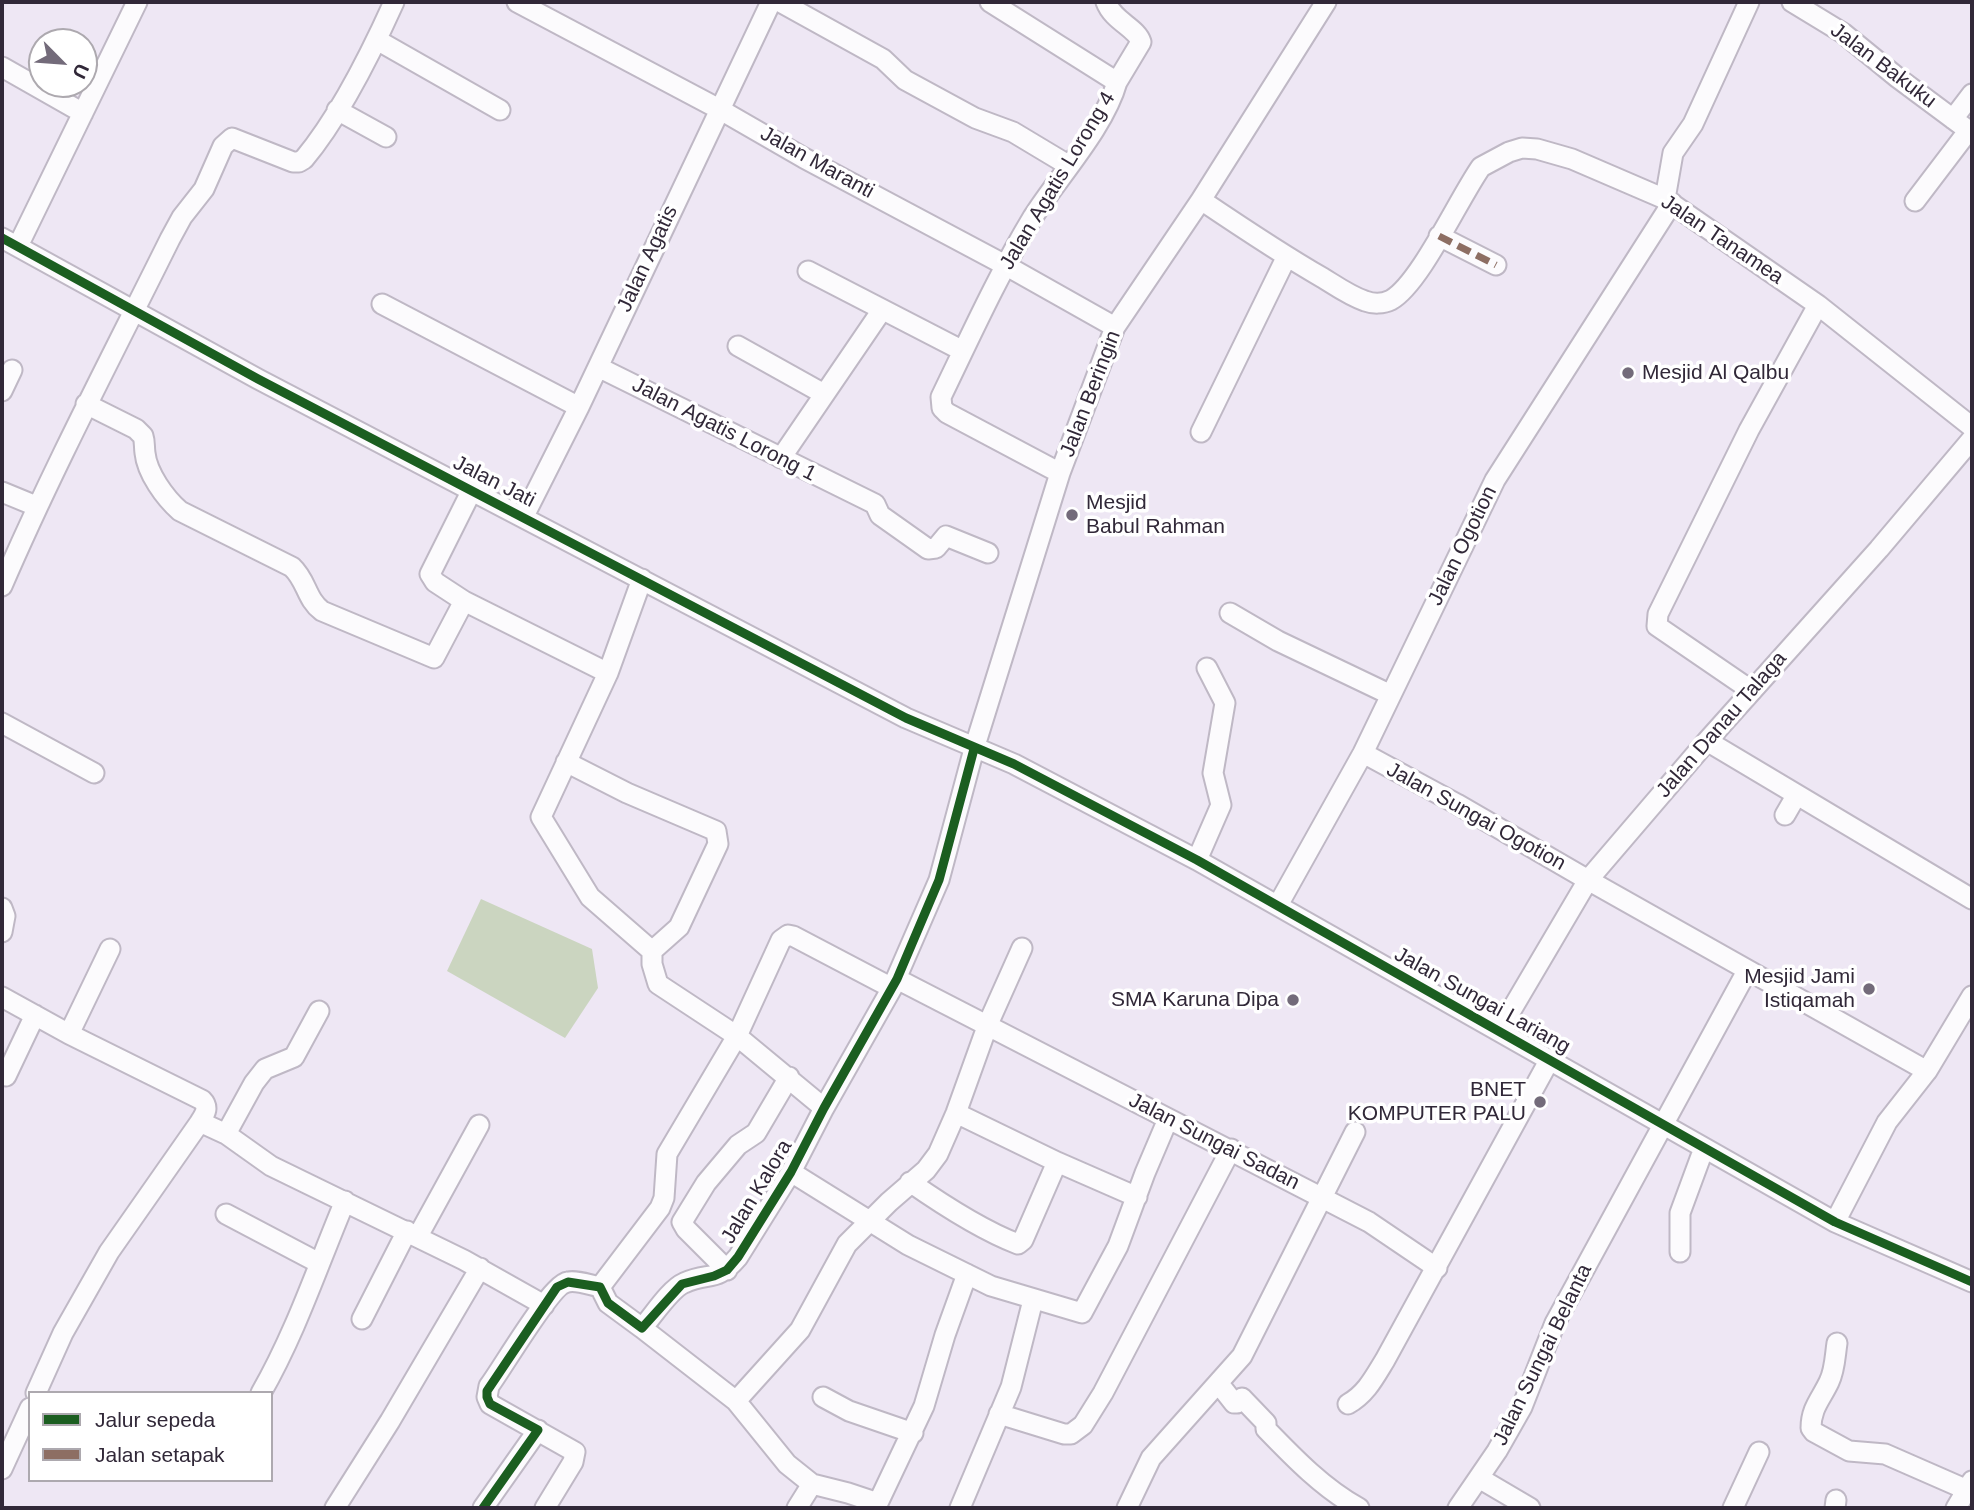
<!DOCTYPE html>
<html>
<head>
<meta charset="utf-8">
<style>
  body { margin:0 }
  #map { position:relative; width:1974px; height:1510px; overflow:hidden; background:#eee7f4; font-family:Helvetica,sans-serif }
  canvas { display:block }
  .frame { position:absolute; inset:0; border:4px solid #312838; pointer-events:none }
  .legend { position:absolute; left:28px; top:1391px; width:245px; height:91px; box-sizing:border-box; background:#fff; border:2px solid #ada9af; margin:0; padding:9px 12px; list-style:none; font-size:21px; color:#312838 }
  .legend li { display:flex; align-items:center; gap:14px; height:35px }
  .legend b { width:35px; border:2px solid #ada9af }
  .north { position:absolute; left:28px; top:28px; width:70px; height:70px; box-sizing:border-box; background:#fff; border:2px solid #ada9af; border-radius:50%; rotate:115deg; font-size:19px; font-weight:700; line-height:28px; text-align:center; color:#312838 }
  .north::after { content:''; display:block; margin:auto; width:24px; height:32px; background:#736b7a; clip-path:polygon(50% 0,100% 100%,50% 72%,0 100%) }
</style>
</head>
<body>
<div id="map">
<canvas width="1974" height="1510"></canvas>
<div class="frame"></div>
<ul class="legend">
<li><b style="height:9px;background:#1b5e20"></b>Jalur sepeda</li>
<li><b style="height:9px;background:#8d6e63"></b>Jalan setapak</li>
</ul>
<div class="north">U</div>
</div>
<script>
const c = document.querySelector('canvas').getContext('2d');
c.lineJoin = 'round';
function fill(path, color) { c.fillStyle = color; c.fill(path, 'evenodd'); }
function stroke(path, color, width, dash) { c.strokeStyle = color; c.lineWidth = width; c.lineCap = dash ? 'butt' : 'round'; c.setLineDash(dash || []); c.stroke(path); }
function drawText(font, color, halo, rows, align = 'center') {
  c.font = font + ' Helvetica,sans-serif'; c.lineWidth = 7; c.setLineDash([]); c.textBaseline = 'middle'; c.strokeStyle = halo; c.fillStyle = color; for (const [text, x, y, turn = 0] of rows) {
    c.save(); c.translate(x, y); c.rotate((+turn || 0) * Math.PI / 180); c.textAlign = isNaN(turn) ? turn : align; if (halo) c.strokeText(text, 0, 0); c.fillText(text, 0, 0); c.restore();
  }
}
const green = new Path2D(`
  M 481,899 L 592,949 L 598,988 L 565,1038 L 447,971 Z`);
const minor = new Path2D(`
  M 517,2 L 719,109 L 804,158 L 1005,265 L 1115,327
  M 780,2 L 883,59 L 905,80 L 975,118 L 1013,132 L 1068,165
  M 990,2 L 1117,82 C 1104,128 1059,176 1033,217 C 998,275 970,337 941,397 L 942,408 L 947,413 L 1060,473
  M 1106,2 C 1113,21 1137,28 1141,42 L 1117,82
  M 1792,2 L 1843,33 L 1898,78 L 1972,133
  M 377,40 L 500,110
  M 2,67 L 83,113
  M 337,110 L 386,137
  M 1953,119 L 1972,94
  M 1665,199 L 1673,153 L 1693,124 L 1749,2
  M 1201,200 C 1241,227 1281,254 1323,278 C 1336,286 1350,296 1365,301 C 1373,304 1383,304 1391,300 C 1420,284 1459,198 1481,167 L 1509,152 L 1522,148 L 1537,149 L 1572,159 L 1665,199 L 1818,305 L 1972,427
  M 1915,201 L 1969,130
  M 1439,236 L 1496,265
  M 2,238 L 258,379 L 906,718 L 1014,764 L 1197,860 L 1835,1222 L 1972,1282
  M 18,246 L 137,2
  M 808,271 L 963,351
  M 382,304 L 579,407
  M 738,346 L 824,394
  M 598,367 L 875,504 L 880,515 L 928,549 L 936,548 L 946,536 L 988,553
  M 2,391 L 12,370
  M 86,404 L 136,429 L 143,436 C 145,442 144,446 145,453 C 147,473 165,498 180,511 L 292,567 C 307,581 306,599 322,611 L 434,658 L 464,601 L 608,673
  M 1201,432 L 1286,258
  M 781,458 L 882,310
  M 2,492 L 36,506
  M 524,516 L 579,407 L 771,2
  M 642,579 L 608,673 L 541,817 L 590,897 L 652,951 L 652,964 L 658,984 L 737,1036 L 824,1108
  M 2,586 C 53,468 113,354 170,239 L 182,217 L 204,189 L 223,146 L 232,138 L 293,162 L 299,162 L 304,159 C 340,116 371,53 394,2
  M 464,601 L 435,582 L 430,574 L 472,490
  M 1230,613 L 1278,641 L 1391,695
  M 1752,691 L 1657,626 L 1658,614 L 1749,430 L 1818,305
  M 2,723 L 94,773
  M 1707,741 L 1972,899
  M 1363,753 L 1457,804 L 1588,880 L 1927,1071
  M 566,762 L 627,793 L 716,831 L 718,844 L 679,927 L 652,951
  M 1785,815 L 1796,796
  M 1197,860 L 1221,805 L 1213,773 L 1225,703 L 1207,668
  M 1278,905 L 1363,753 L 1495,480 L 1672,203
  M 2,908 L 5,916 L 2,932
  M 897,979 L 1369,1222 L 1437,1268
  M 2,997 L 69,1034 L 202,1100 C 210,1108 204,1115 200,1122 L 226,1134 L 271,1166 L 464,1260 L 544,1305
  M 1499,1031 L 1588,880 L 1707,741 L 1879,549 L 1972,439
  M 69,1034 L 110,949
  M 6,1076 L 35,1015
  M 226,1134 L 254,1083 L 265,1069 L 294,1057 L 319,1011
  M 1057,1162 L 1137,1197
  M 791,1172 L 908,1245 L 991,1286 L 1082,1313 L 1118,1246 L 1145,1173 L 1168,1119
  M 910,1182 C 943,1205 981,1230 1018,1244 L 1023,1240 L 1057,1162 L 956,1113
  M 226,1214 L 319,1263
  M 1835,1222 L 1887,1122 L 1927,1071 L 1972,996
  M 418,1236 L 479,1125
  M 1680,1252 L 1680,1213 L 1704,1148
  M 727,1270 L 686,1229 L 682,1222 L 706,1183 L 738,1145 L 756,1133 L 789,1077
  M 600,1287 L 660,1208 L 664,1198 L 667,1154 L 737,1036 L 781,940 L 788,935 L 793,936 L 892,988
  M 362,1319 L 407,1231
  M 642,1328 L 736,1401 L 787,1464 L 812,1484 L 797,1508
  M 1837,1343 C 1835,1356 1835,1370 1829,1382 C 1821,1399 1811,1408 1811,1428 L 1814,1432 L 1849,1451 L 1885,1454 L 1965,1489
  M 1219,1384 L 1234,1403 L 1237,1403 L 1242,1398 L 1266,1423 L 1266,1429 C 1294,1458 1324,1489 1359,1508
  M 36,1393 L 63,1333 L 109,1252 L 200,1122
  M 261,1393 C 296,1332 318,1265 345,1201
  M 823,1397 L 849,1411 L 913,1433
  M 736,1401 L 800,1330 L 847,1244 L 889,1202 L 926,1170 L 938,1154 L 956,1113 L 988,1024 L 1022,948
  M 1348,1404 C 1366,1394 1374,1378 1385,1360 L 1550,1059
  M 999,1414 L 1064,1434 L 1071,1434 L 1083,1425 L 1103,1393 L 1231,1149
  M 2,1469 L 30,1408
  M 1479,1478 L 1530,1508
  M 812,1484 L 848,1493 L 878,1503 L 924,1406 L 945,1335 L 967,1274
  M 335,1508 L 390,1421 L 480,1268
  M 483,1508 L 538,1430
  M 545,1508 L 573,1462 L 575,1452 L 490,1404 L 487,1397 L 489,1386 C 502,1369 551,1284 568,1282 C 577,1280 590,1285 600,1287 L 608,1303 L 642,1328 C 653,1316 670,1289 684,1283 C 710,1271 715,1284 738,1257 L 791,1172 L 824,1108 L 892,988 L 939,880 L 974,749 L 1060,473 L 1115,327 L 1201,200 L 1326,2
  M 960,1508 L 1011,1387 L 1033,1300
  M 1127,1508 L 1151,1458 L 1242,1356 L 1355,1132
  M 1458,1508 L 1497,1451 L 1522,1407 L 1555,1323 L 1747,971
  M 1733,1508 L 1759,1452
  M 1835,1508 L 1836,1500
  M 1956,1508 L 1972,1481`);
const quiet = new Path2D(`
  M 1439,236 L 1496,265`);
const cycleway = new Path2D(`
  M 2,238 L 258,379 L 906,718 L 1014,764 L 1197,860 L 1835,1222 L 1972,1282
  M 483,1508 L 538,1430 L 490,1404 L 487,1397 L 487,1391 L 557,1287 L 568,1282 L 600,1287 L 608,1303 L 642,1328 L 682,1284 L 714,1276 L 727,1270 L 738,1257 L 791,1172 L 824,1108 L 897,979 L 939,880 L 974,749`);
const markers = [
  [1628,373,7,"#736b7a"],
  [1072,515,7,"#736b7a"],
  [1869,989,7,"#736b7a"],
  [1293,1000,7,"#736b7a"],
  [1540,1102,7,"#736b7a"]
];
const streetNames = [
  ["Jalan Bakuku",1883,66,37],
  ["Jalan Maranti",817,163,29],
  ["Jalan Agatis Lorong 4",1058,181,-59],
  ["Jalan Tanamea",1722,240,34],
  ["Jalan Agatis",648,259,-65],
  ["Jalan Beringin",1091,394,-69],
  ["Jalan Agatis Lorong 1",724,430,27],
  ["Jalan Jati",494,482,27],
  ["Jalan Ogotion",1463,546,-64],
  ["Jalan Danau Talaga",1722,725,-49],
  ["Jalan Sungai Ogotion",1476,817,29],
  ["Jalan Sungai Lariang",1482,1001,29],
  ["Jalan Sungai Sadan",1214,1142,27],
  ["Jalan Kalora",757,1192,-59],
  ["Jalan Sungai Belanta",1543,1355,-64]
];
const poiNames = [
  ["Mesjid Al Qalbu",1642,373,"left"],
  ["Mesjid",1086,503,"left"],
  ["Babul Rahman",1086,527,"left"],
  ["Mesjid Jami",1855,977],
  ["Istiqamah",1855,1001],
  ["SMA Karuna Dipa",1279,1000],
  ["BNET",1526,1090],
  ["KOMPUTER PALU",1526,1114]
];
fill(green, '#cbd5c0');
stroke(minor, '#bfb8c5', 23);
stroke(minor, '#fcfbfd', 19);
stroke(quiet, '#8d6e63', 7, [14, 7]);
stroke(cycleway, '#1b5e20', 9);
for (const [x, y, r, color] of markers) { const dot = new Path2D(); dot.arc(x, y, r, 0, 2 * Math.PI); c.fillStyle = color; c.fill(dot); stroke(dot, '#fff', 2.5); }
drawText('21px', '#312838', '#fff', streetNames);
drawText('21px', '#312838', '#fff', poiNames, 'right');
</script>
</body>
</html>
